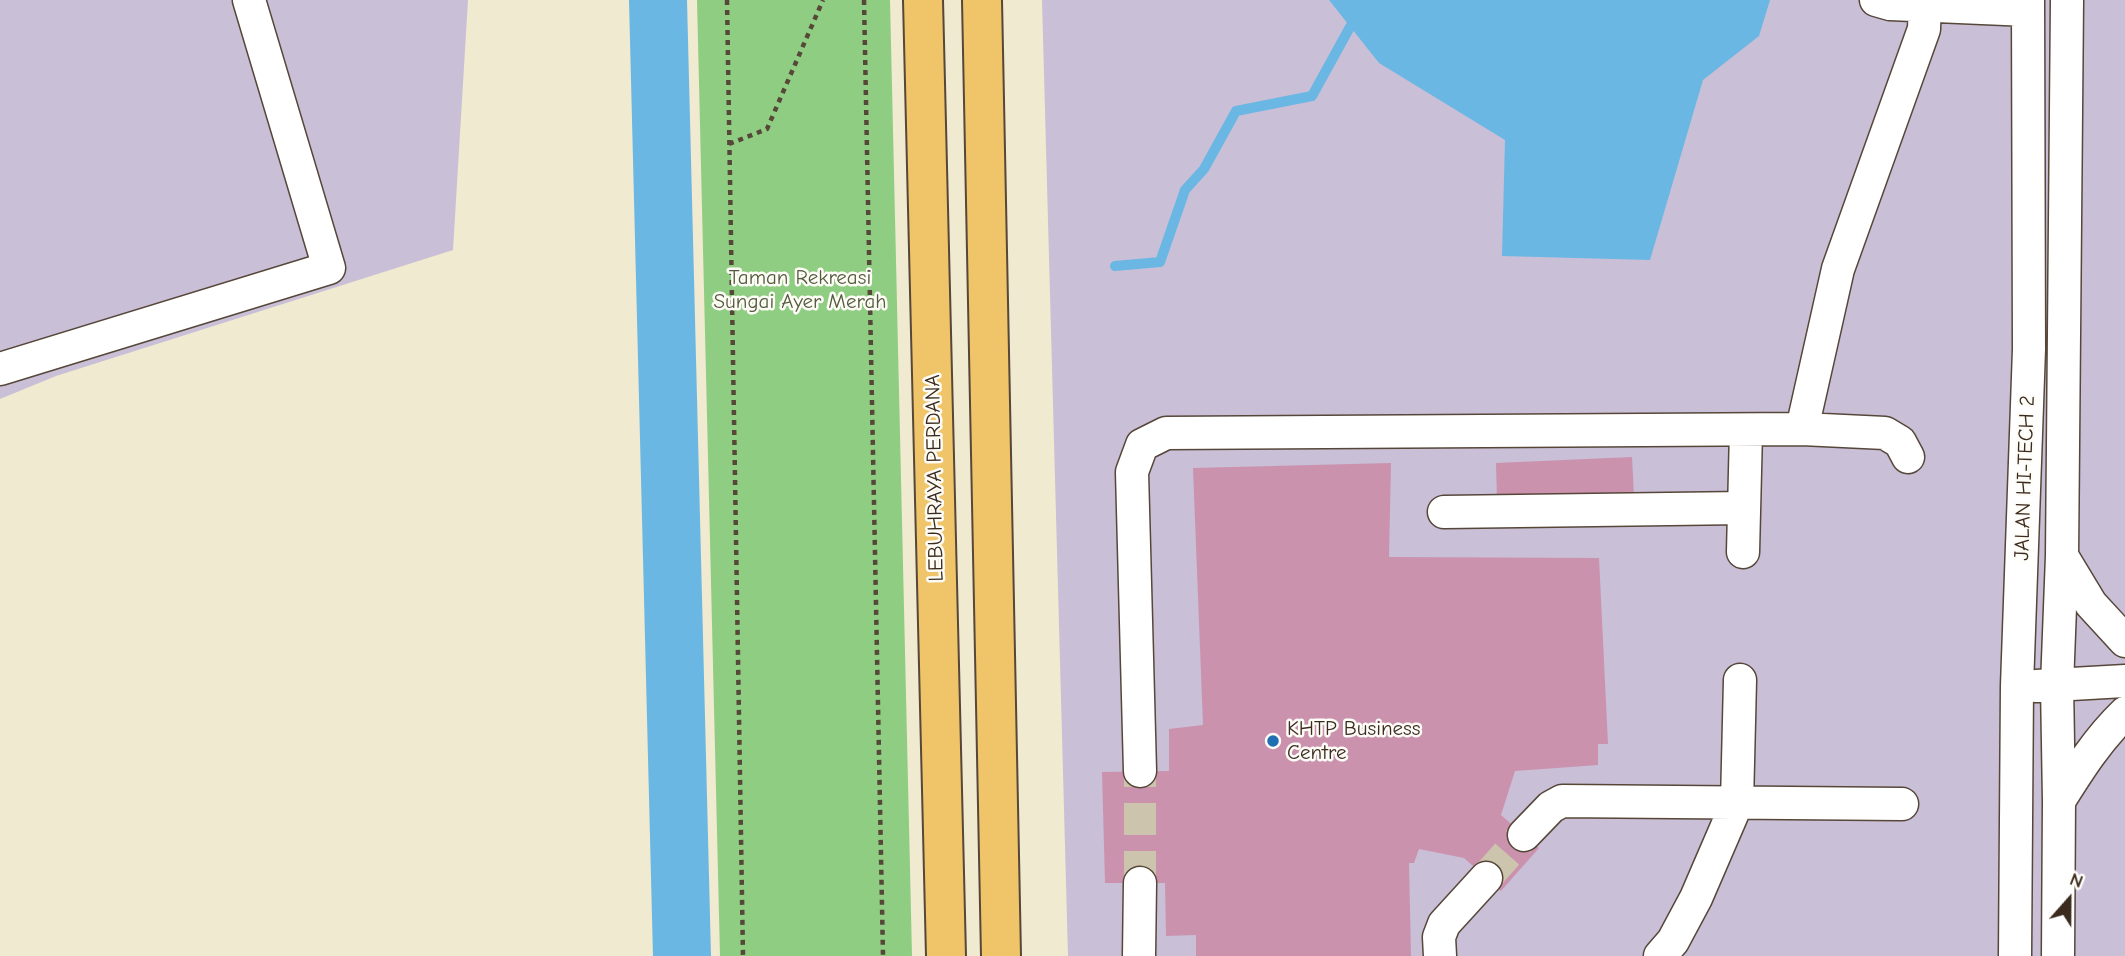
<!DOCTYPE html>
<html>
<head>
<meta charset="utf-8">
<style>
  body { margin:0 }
  #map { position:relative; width:2125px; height:956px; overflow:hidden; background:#f0ead0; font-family:"Comic Neue",sans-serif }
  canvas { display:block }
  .north { position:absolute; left:2034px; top:865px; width:70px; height:70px; -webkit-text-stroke:5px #fdfcf7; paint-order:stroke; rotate:21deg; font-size:19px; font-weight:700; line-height:28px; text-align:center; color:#3b2a1e }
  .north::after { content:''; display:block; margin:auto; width:24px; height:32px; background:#3b2a1e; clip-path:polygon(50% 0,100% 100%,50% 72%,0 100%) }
</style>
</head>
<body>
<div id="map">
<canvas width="2125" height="956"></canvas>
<div class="north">N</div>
</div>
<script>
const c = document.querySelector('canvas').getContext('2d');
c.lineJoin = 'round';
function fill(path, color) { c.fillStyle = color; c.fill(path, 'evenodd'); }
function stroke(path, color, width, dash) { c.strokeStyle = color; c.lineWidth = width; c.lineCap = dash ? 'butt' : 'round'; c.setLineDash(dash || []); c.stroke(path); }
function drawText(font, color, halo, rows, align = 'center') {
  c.font = font + ' "Comic Neue",sans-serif'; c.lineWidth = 5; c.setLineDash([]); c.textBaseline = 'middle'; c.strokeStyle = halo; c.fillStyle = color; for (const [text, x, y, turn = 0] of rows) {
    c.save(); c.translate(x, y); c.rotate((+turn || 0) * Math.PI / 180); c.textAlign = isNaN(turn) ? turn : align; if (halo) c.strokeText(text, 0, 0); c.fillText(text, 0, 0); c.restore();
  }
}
const industrial = new Path2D(`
  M 0,0 L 468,0 L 453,250 L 56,376 L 0,399 Z
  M 1042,0 L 2125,0 L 2125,956 L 1068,956 Z`);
const green = new Path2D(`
  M 697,0 L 890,0 L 912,956 L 720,956 Z`);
const water = new Path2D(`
  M 1329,0 L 1770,0 L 1759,36 L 1703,80 L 1650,260 L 1502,256 L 1505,140 L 1379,63 Z`);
const stream = new Path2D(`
  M 1115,266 L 1160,262 L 1185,190 L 1204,169 L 1236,111 L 1312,96 L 1350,27 L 1368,0`);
const river = new Path2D(`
  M 658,0 L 682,956`);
const building = new Path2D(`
  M 1632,457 L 1634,496 L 1497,500 L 1496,463 Z
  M 1391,463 L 1389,557 L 1599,558 L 1608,744 L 1598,744 L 1598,765 L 1515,771 L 1501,815 L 1539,848 L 1501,891 L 1464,858 L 1419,849 L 1414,863 L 1409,863 L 1411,956 L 1196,956 L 1196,935 L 1166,936 L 1165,883 L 1105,883 L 1102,772 L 1169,771 L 1169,729 L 1203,725 L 1193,468 Z`);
const minorTunnel = new Path2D(`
  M 1486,878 L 1524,835
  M 1140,883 L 1140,771`);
const path = new Path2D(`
  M 727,0 L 743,956
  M 864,0 L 883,956
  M 729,144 L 767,129 L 823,0`);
const minor = new Path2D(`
  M 1876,0 L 1890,4 L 2028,10
  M 0,369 L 329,268 L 249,0
  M 1802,429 L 1838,269 L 1924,29 L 1925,0
  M 1444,512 L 1744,508
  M 1743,552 L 1746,431
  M 2062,556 L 2091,604 L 2125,641
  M 2036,686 L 2125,681
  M 1140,771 L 1132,472 L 1142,445 L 1166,433 L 1802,429 L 1885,433 L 1900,442 L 1908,457
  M 2059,801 C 2079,769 2098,739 2125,713
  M 1524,835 L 1551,807 L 1562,801 L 1902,804
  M 1139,956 L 1140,883
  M 1440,956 L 1439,937 L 1444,924 L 1486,878
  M 1660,956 L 1673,941 L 1696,898 L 1737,803 L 1740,680
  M 2015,956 L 2017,686 L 2029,349 L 2028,0
  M 2058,956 L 2059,801 L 2057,685 L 2062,556 L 2067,0`);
const major = new Path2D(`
  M 923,0 L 946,956
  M 982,0 L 1001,956`);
const markers = [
  [1273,741,7,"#1f6fb2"]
];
const parkNames = [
  ["Taman Rekreasi",800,278],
  ["Sungai Ayer Merah",800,302]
];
const streetNames = [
  ["LEBUHRAYA PERDANA",935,478,-91],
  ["JALAN HI-TECH 2",2025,478,-88]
];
const poiNames = [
  ["KHTP Business",1287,729],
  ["Centre",1287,753]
];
fill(industrial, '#c9bfd7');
fill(green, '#8fcd82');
fill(water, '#6bb7e4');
stroke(stream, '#6bb7e4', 10);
stroke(river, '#6bb7e4', 58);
fill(building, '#cb92ae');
stroke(minorTunnel, '#ccc4ac', 32, [32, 16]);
stroke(minor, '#564739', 35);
stroke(major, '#564739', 42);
stroke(path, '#564739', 4.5, [5, 5]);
stroke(minor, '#fff', 32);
stroke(major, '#f0c469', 38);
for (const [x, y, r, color] of markers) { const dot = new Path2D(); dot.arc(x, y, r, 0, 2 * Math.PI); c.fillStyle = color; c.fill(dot); stroke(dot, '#fdfcf7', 2.5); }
drawText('21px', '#545b3c', '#fdfcf7', parkNames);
drawText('21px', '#3b2a1e', '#fdfcf7', streetNames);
drawText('21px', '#3b2a1e', '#fdfcf7', poiNames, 'left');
</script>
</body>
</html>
